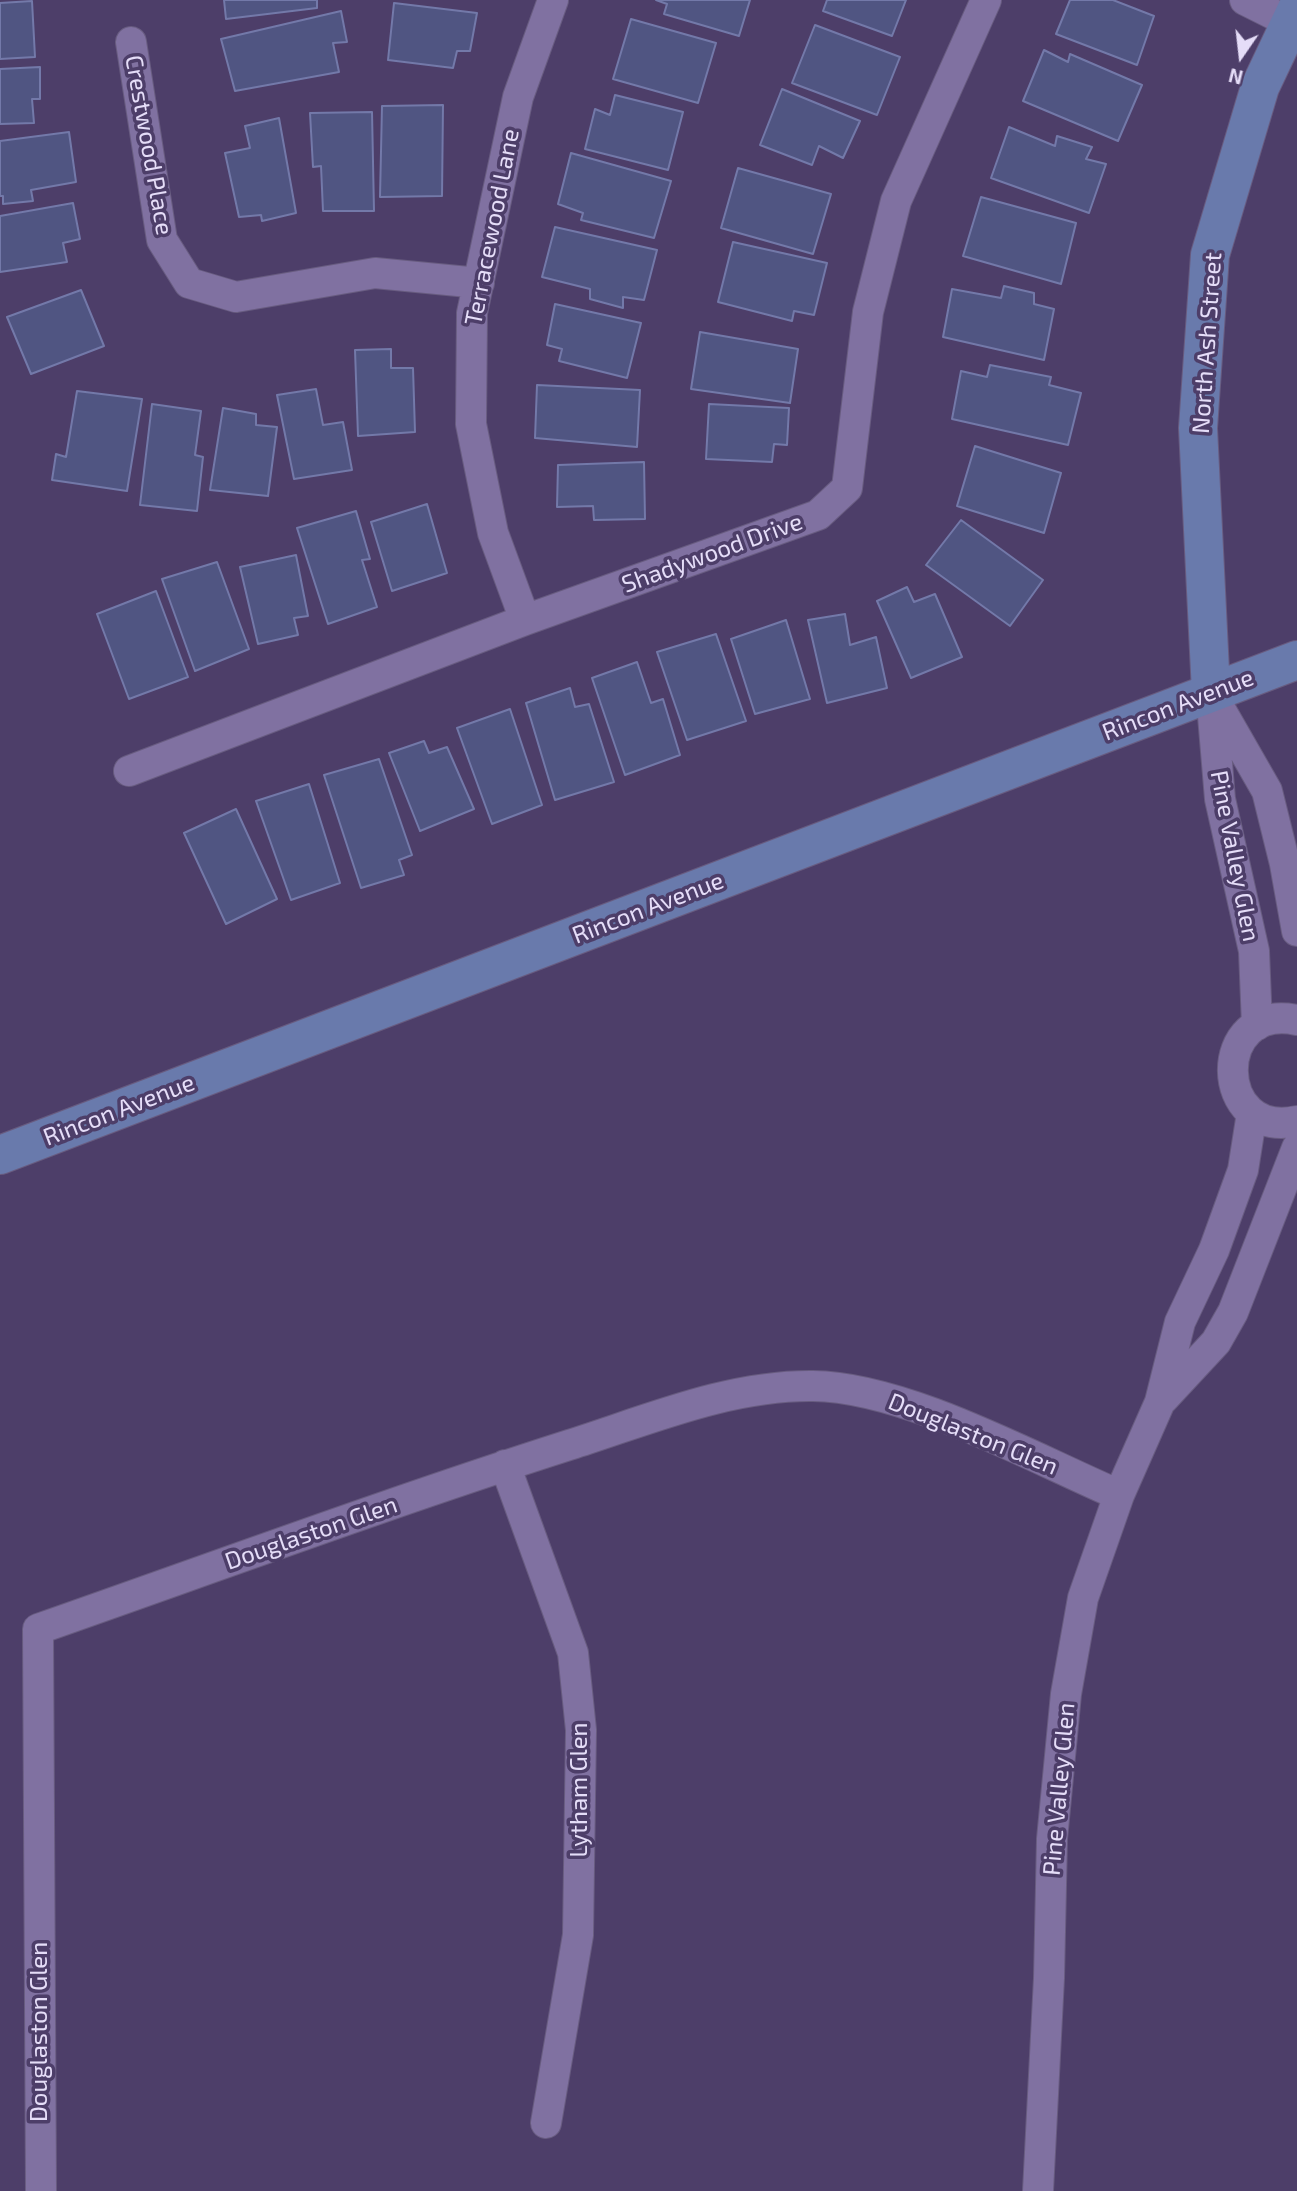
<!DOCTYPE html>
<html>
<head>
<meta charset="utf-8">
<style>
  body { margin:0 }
  #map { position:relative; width:1297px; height:2191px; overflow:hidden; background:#4d3e69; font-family:"Exo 2",sans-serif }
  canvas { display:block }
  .north { position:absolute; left:1206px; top:21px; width:70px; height:70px; -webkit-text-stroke:5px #4d3e69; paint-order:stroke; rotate:194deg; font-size:19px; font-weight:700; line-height:28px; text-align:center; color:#e5ddf8 }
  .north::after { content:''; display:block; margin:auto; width:24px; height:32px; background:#e5ddf8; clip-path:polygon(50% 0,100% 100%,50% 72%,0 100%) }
</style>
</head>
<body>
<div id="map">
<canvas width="1297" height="2191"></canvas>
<div class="north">N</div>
</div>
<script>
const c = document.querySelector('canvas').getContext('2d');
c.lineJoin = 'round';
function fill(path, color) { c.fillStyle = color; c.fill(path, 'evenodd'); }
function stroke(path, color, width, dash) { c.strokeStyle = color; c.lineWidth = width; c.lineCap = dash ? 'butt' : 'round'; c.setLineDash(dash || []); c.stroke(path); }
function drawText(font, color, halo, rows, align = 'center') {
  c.font = font + ' "Exo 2",sans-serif'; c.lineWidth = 7; c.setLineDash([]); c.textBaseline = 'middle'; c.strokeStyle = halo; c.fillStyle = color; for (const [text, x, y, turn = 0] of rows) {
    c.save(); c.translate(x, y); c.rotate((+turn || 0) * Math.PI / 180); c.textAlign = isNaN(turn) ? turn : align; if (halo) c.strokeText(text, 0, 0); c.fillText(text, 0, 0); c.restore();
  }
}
const building = new Path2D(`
  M 224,0 L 317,0 L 317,8 L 226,19 Z
  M 656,0 L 750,0 L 739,36 L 664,14 L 667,4 Z
  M 827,0 L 906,0 L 892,36 L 823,11 Z
  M 1070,0 L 1113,0 L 1154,16 L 1137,65 L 1056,34 Z
  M 32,1 L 35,57 L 0,59 L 0,3 Z
  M 394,3 L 477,13 L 470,51 L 457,51 L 453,68 L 388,60 Z
  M 341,11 L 347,42 L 333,43 L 339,72 L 235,91 L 221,39 Z
  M 631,19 L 716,43 L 698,103 L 613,79 Z
  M 815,25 L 900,57 L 877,115 L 792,83 Z
  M 1044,50 L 1068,62 L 1070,54 L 1142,85 L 1118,141 L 1023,101 Z
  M 40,67 L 40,99 L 32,99 L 34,123 L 0,124 L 0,69 Z
  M 782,89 L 860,121 L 843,158 L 819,146 L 812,165 L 760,145 Z
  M 615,95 L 683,112 L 668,170 L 585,149 L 595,109 L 610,115 Z
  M 443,105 L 442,196 L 380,197 L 382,106 Z
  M 372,112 L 374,211 L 323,211 L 321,166 L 313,167 L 310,113 Z
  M 279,118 L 296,213 L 262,221 L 261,215 L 239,217 L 225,153 L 250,148 L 245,126 Z
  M 1009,127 L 1055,146 L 1057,136 L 1092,147 L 1086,159 L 1106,164 L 1089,213 L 991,178 Z
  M 69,132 L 76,182 L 31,190 L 33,201 L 3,204 L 3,196 L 0,196 L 0,141 Z
  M 571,153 L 671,181 L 654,238 L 581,220 L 583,213 L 558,204 Z
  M 738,168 L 831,194 L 813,254 L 721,228 Z
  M 981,197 L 1076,223 L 1061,284 L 963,256 Z
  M 73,203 L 80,239 L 63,243 L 67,262 L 0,272 L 0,216 Z
  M 555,227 L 657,250 L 644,300 L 623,297 L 623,308 L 590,299 L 590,289 L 542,277 Z
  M 733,242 L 827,263 L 814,315 L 794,311 L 792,321 L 718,302 Z
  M 1004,286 L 1034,293 L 1034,304 L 1054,309 L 1044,360 L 943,337 L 952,289 L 1001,298 Z
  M 81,290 L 104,346 L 31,374 L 7,317 Z
  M 555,304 L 641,323 L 627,378 L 559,361 L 562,349 L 547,345 Z
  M 700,332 L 798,349 L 790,403 L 691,389 Z
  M 391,349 L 391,368 L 413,368 L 415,432 L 358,436 L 355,350 Z
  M 990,365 L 1051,377 L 1049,385 L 1081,393 L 1068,445 L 952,419 L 961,371 L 987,377 Z
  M 537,385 L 640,390 L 637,447 L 535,438 Z
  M 316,389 L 323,425 L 343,422 L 352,470 L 294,479 L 277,395 Z
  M 77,391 L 142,399 L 127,491 L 52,480 L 56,454 L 66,457 Z
  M 152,404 L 201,411 L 195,455 L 203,457 L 197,511 L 140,505 Z
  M 709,404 L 789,408 L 787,445 L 774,444 L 772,462 L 706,459 Z
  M 223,408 L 256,414 L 256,425 L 277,427 L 268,496 L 210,490 Z
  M 975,446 L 1061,473 L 1044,533 L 957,506 Z
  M 644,462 L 645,519 L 594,520 L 593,506 L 557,507 L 558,465 Z
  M 427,504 L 447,573 L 392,591 L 371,522 Z
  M 356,511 L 370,559 L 362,560 L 377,607 L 328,624 L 297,528 Z
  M 961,520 L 1043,580 L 1010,626 L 926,565 Z
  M 296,555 L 308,616 L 294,618 L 298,635 L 258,644 L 240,567 Z
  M 217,562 L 249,649 L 195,671 L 162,579 Z
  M 907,587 L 914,602 L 935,594 L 962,657 L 911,678 L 877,601 Z
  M 156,591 L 188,677 L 129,699 L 97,614 Z
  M 845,614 L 850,645 L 876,637 L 887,688 L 827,703 L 808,620 Z
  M 786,620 L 810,699 L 755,714 L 731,639 Z
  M 716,634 L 746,721 L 687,740 L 657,652 Z
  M 637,662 L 651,703 L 663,699 L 680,755 L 625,775 L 592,678 Z
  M 570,688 L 575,707 L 589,704 L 614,782 L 555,800 L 526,703 Z
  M 510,709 L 542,805 L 492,824 L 457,728 Z
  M 424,741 L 429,753 L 447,747 L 474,809 L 420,831 L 389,753 Z
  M 379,759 L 412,855 L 399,860 L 404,875 L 361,888 L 324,775 Z
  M 309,784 L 340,883 L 291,900 L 256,801 Z
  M 236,809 L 277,899 L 226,924 L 184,833 Z`);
const street = new Path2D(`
  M 1245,0 L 1297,26
  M 131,42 L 162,240 L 189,283 L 236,297 L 375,273 L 479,283
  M 525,620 L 493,533 L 471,424 L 472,313 L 518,97 L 553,0
  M 1211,692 L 1220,799 L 1254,951 L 1257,1025
  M 1216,702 L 1267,791 L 1285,864 L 1297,931
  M 129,771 L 525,620 L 818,515 L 847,488 L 868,312 L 896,201 L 986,0
  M 1297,1020 C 1210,1002 1213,1140 1297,1121
  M 1163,1399 L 1216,1342 L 1233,1312 L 1297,1148
  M 505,1465 L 573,1653 L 581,1730 L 578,1935 L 546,2123
  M 41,2191 L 38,1629 C 215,1567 391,1502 569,1445 C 648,1420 729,1385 813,1386 C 905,1387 1033,1458 1119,1495
  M 1038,2191 L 1049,1978 L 1052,1839 L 1066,1694 L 1083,1598 L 1119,1495 L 1160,1402 L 1180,1322 L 1214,1250 L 1243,1170 L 1252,1113`);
const secondary = new Path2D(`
  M 1211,692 L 1198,428 L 1210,255 L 1260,87 L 1297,9
  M 0,1155 L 1297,660`);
const streetNames = [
  ["Crestwood Place",149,145,80],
  ["Terracewood Lane",492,227,-79],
  ["North Ash Street",1207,343,-86],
  ["Shadywood Drive",712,553,-20],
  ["Rincon Avenue",1178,705,-21],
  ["Pine Valley Glen",1235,856,79],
  ["Rincon Avenue",648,908,-21],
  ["Rincon Avenue",119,1110,-21],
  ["Douglaston Glen",973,1434,22],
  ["Douglaston Glen",311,1533,-19],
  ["Pine Valley Glen",1059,1789,-85],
  ["Lytham Glen",579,1790,-90],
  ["Douglaston Glen",39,2032,-90]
];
fill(building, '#505582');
stroke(building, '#7379a9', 2);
stroke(street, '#685c80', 32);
stroke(secondary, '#685c80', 40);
stroke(street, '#8071a1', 30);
stroke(secondary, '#697aac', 38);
drawText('24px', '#e5ddf8', '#4d3e69', streetNames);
</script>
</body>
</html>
